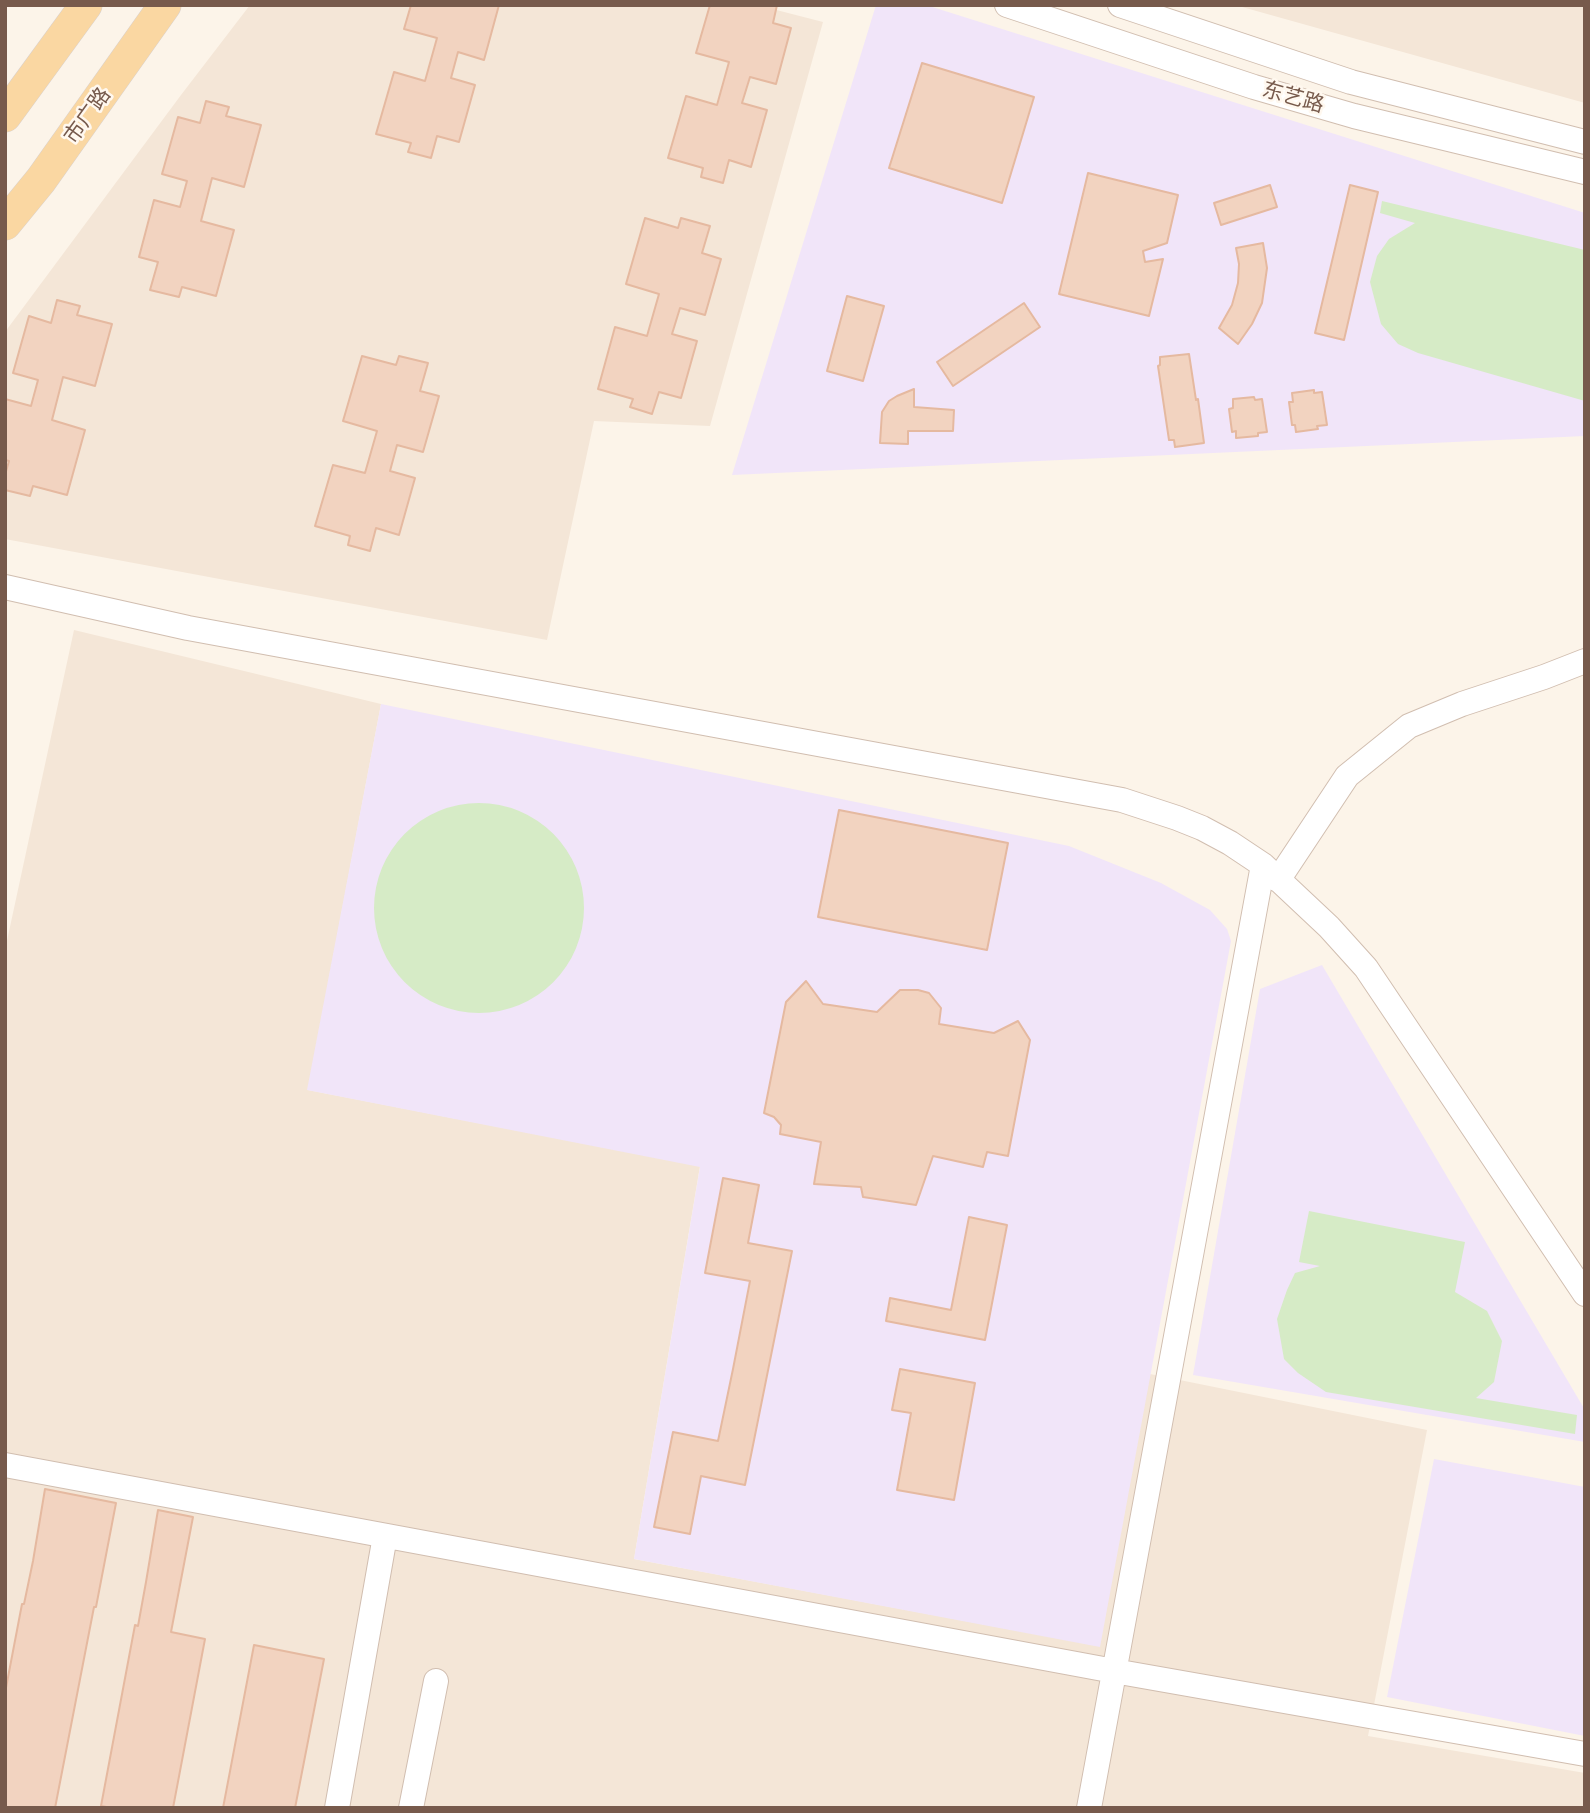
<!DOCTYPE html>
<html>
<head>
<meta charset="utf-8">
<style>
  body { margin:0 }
  #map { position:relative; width:1590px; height:1813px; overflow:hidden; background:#fcf4e9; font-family:Helvetica,sans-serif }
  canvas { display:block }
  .frame { position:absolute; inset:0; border:7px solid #775a4c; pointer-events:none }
</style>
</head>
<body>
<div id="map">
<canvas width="1590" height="1813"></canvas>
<div class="frame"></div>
</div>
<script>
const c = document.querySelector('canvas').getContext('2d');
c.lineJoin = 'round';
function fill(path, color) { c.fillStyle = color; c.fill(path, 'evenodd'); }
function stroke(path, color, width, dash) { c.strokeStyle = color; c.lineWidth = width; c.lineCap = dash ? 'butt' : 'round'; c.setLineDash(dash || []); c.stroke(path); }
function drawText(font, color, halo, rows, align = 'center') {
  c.font = font + ' Helvetica,"Noto Sans SC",sans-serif'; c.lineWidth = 5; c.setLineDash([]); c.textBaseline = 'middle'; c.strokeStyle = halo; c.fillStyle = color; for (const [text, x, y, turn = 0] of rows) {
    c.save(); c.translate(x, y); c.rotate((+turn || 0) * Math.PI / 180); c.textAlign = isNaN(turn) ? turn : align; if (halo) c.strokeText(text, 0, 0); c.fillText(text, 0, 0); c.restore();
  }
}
const residential = new Path2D(`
  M 250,5 L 757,5 L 823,22 L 710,426 L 594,421 L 547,640 L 5,539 L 5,332 L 181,95 Z
  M 1235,5 L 1585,5 L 1585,103 Z
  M 74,630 L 381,704 L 308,1090 L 700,1166 L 634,1559 L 1099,1646 L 1150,1374 L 1427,1430 L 1368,1736 L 1585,1773 L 1585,1808 L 5,1808 L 5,950 Z`);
const education = new Path2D(`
  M 876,5 L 926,5 L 1585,213 L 1585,436 L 732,475 Z
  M 381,704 L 1069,846 L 1161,883 L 1210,910 L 1227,929 L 1231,941 L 1100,1647 L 634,1559 L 700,1167 L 307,1090 Z
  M 1322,965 L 1585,1410 L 1585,1442 L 1193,1375 L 1260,989 Z
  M 1434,1459 L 1585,1487 L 1585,1736 L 1387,1697 Z`);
const green = new Path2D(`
  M 1382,201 L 1585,250 L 1585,401 L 1418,353 L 1398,344 L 1381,324 L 1370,282 L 1377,256 L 1389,239 L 1415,223 L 1380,213 Z
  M374 908a105 105 0 1 1 210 0a105 105 0 1 1-210 0Z
  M 1309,1211 L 1465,1242 L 1455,1292 L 1487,1311 L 1502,1341 L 1494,1382 L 1476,1398 L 1577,1415 L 1575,1434 L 1326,1392 L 1298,1373 L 1284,1359 L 1277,1319 L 1287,1290 L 1295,1273 L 1320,1266 L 1299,1262 Z`);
const building = new Path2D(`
  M 411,5 L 499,5 L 484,60 L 458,52 L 451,78 L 475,85 L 459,142 L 437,136 L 431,158 L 408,152 L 411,143 L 376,134 L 394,72 L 425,81 L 437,38 L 404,29 Z
  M 710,5 L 777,5 L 773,23 L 791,28 L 776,84 L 750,77 L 742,103 L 767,110 L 751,167 L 729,160 L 723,183 L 701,177 L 703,168 L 668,158 L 686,96 L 717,105 L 729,62 L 696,53 Z
  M 922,63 L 1034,97 L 1002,203 L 889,168 Z
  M 206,101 L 229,107 L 226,116 L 261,125 L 244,187 L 212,178 L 201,221 L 234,230 L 216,296 L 182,287 L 179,297 L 150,290 L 158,262 L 139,257 L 154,200 L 180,207 L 187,181 L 162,174 L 178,117 L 200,123 Z
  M 1088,173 L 1178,195 L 1167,243 L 1143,251 L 1145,262 L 1163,259 L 1149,316 L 1059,294 Z
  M 1270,185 L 1277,207 L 1221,225 L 1214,203 Z
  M 1350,185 L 1378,192 L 1344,340 L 1315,333 Z
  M 645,218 L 678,228 L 681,218 L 710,226 L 702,253 L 721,259 L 705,315 L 680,308 L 672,334 L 697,341 L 681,398 L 659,392 L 652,414 L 630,407 L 633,399 L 598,389 L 615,327 L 647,336 L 659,294 L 626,284 Z
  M 1263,243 L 1267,268 L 1262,303 L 1252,324 L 1238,344 L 1219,328 L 1232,305 L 1238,283 L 1239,264 L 1236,248 Z
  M 847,296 L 884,306 L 863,381 L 827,371 Z
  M 57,300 L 80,306 L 77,315 L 112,324 L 95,386 L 63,377 L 52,420 L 85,430 L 67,495 L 33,486 L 30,496 L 5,490 L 5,475 L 9,461 L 5,460 L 5,399 L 31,406 L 38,380 L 13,373 L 29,316 L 51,323 Z
  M 1024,303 L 1040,327 L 953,386 L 937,362 Z
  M 1189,354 L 1196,400 L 1198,399 L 1204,443 L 1175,447 L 1174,440 L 1169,440 L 1158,366 L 1160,365 L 1160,357 Z
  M 362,356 L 396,365 L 399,356 L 428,363 L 420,391 L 439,396 L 423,452 L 397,445 L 390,471 L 415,478 L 399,535 L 376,528 L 370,551 L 348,545 L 350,536 L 315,526 L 333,465 L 365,473 L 377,431 L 343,421 Z
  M 914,389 L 914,407 L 954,410 L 953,431 L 908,431 L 908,444 L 880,443 L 882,412 L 889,401 L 897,396 Z
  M 1314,390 L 1314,393 L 1322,392 L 1327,425 L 1317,426 L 1318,429 L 1296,432 L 1295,425 L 1292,425 L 1289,402 L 1293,402 L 1292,393 Z
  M 1254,397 L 1255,400 L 1262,399 L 1267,432 L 1258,433 L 1258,436 L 1236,438 L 1236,431 L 1232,432 L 1229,409 L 1233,408 L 1233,399 Z
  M 839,810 L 1008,843 L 987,950 L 818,917 Z
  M 806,981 L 823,1004 L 877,1012 L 900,990 L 918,990 L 929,993 L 941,1008 L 939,1024 L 994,1033 L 1018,1021 L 1030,1040 L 1008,1156 L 987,1152 L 983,1167 L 933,1156 L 916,1205 L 863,1197 L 861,1187 L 814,1184 L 821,1142 L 780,1134 L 781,1125 L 774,1117 L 764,1113 L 786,1002 Z
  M 723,1178 L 759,1185 L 748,1243 L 792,1251 L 745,1485 L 701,1476 L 690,1534 L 654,1527 L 673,1432 L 718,1441 L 733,1369 L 750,1281 L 705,1273 Z
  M 969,1217 L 1007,1225 L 985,1340 L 886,1321 L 890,1298 L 951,1310 Z
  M 900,1369 L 975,1383 L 954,1500 L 897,1490 L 911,1413 L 892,1410 Z
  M 45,1489 L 116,1503 L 96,1607 L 94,1607 L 55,1808 L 5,1808 L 5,1693 L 22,1604 L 24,1604 L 33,1561 Z
  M 158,1510 L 193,1517 L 171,1632 L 205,1639 L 173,1808 L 112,1808 L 101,1806 L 135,1625 L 138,1626 L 146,1582 Z
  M 254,1645 L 324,1659 L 295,1808 L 223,1808 Z`);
const minor = new Path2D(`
  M 1007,5 L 1254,87 L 1354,116 L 1585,172
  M 1120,5 L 1351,82 L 1585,142
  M 5,587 L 188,628 L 1122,800 L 1177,818 L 1202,828 L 1230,843 L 1263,865 L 1329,927 L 1366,968 L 1585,1294
  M 1278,880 L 1347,776 L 1409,726 L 1462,704 L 1544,677 L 1585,661
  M 5,1465 L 1114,1671 L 1585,1754
  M 337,1808 L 385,1536
  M 411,1808 L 436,1681
  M 1089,1808 L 1263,865`);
const major = new Path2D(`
  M 5,116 L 86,5
  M 5,224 L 41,180 L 165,5`);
const streetNames = [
  ["东艺路",1293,98,16],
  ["市广路",88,116,-54]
];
fill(residential, '#f4e6d7');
fill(education, '#f1e5f9');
fill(green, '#d6ebc6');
fill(building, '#f2d3c0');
stroke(building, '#e5b9a0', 2);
stroke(minor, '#d1beb0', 26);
stroke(major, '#d9d1cd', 33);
stroke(minor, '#fff', 24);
stroke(major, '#fad7a2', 32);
drawText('21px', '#775a4c', '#fff8ef', streetNames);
</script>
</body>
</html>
